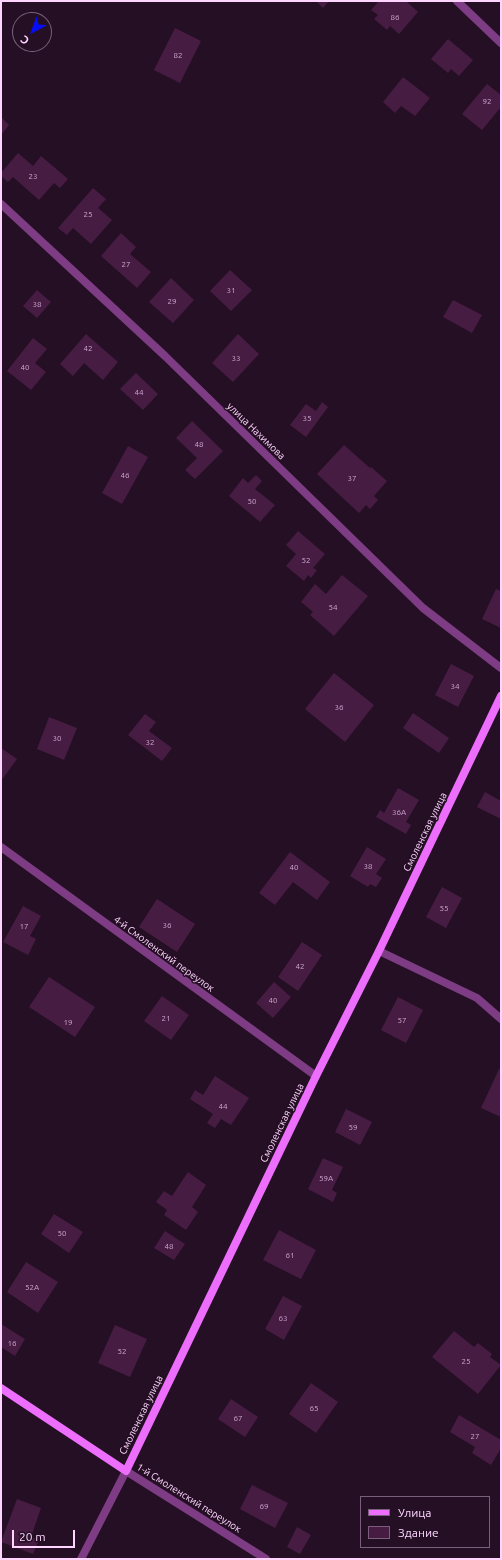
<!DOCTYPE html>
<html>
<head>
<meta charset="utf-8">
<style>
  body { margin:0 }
  #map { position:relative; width:502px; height:1560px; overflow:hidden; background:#250f24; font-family:Ubuntu,sans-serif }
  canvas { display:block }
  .frame { position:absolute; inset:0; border:2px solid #fdd5fe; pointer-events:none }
  .legend { position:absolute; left:360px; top:1496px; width:130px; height:52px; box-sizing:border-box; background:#250f24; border:1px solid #7b5e7b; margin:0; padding:5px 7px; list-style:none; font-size:12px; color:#fdd5fe }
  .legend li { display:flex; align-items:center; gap:8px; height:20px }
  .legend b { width:20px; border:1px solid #7b5e7b }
  .north { position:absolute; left:12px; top:12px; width:40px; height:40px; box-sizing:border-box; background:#250f24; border:1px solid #7b5e7b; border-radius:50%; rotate:221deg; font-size:11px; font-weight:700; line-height:16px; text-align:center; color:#fdd5fe }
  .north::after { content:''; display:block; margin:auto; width:14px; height:18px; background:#060df9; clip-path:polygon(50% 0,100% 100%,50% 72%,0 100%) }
  .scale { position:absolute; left:12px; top:1530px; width:63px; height:18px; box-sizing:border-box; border:2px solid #fdd5fe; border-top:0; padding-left:5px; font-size:12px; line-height:14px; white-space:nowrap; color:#fdd5fe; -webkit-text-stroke:3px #250f24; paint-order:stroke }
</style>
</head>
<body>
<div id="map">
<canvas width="502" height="1560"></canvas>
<div class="frame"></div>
<ul class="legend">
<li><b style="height:5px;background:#ed6efc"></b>Улица</li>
<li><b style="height:11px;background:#461c43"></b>Здание</li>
</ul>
<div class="north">С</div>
<div class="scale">20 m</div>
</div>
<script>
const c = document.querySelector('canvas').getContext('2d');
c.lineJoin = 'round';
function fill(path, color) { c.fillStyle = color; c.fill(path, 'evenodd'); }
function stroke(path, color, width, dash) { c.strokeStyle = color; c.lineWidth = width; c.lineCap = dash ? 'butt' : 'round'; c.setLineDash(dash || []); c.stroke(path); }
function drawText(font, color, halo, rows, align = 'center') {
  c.font = font + ' Ubuntu,sans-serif'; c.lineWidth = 3; c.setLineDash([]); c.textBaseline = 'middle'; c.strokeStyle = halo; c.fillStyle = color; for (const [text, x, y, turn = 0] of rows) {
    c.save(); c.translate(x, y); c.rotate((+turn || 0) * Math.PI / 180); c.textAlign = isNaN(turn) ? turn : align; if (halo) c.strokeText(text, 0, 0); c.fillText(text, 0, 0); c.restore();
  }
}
const building = new Path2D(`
  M 316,1 L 329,1 L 323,8 Z
  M 377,1 L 406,1 L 418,12 L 399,34 L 390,26 L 387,30 L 374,19 L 378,15 L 371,10 L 378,2 Z
  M 175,28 L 201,41 L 180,83 L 154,70 Z
  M 448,39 L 473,60 L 459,76 L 451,69 L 448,73 L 431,59 Z
  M 403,77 L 430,98 L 415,116 L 401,106 L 395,113 L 383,102 Z
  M 487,84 L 501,95 L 501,107 L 482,130 L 462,114 Z
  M 1,117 L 9,125 L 1,135 Z
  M 18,153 L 33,166 L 41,156 L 68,179 L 60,188 L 54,183 L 39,200 L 13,177 L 8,182 L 1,176 L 1,173 Z
  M 93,188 L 106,199 L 98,208 L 112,220 L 91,244 L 73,228 L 67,235 L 58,228 Z
  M 121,233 L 136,247 L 130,254 L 151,272 L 137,288 L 101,256 Z
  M 230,270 L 252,290 L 231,311 L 210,291 Z
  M 171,278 L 194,300 L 173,323 L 149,302 Z
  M 37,290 L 51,302 L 37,318 L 23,306 Z
  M 453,300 L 482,315 L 472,333 L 443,317 Z
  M 86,334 L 118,362 L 103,380 L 84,363 L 73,376 L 60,364 Z
  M 238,334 L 259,354 L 233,382 L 212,363 Z
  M 33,338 L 47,349 L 35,363 L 46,372 L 31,390 L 7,371 Z
  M 136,373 L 158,394 L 143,410 L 120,389 Z
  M 322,402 L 328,407 L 306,437 L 290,425 L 306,404 L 316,411 Z
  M 192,421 L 223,451 L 195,479 L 185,470 L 197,458 L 176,438 Z
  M 344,445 L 370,468 L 371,467 L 387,481 L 374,496 L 378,500 L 370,509 L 366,505 L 359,513 L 317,474 Z
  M 128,446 L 148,457 L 122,504 L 102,493 Z
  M 256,475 L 262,481 L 255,489 L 275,505 L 260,522 L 229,496 L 243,478 L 248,483 Z
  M 298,531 L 325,554 L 313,568 L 317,570 L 311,578 L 308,575 L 304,581 L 286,566 L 296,554 L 286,545 Z
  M 342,575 L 368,596 L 334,636 L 310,615 L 313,612 L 301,602 L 315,584 L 326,594 Z
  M 496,589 L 501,591 L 501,628 L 482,619 Z
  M 451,664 L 474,676 L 458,707 L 435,695 Z
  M 334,673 L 374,705 L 345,742 L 305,709 Z
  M 413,713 L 449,738 L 439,753 L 403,728 Z
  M 145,714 L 156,722 L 149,731 L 172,748 L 162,761 L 128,735 Z
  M 49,717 L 77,728 L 64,760 L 37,749 Z
  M 1,748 L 17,759 L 1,781 Z
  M 398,788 L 419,800 L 406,822 L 411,825 L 406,834 L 376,817 L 380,810 L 384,813 Z
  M 485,792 L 501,801 L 501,819 L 477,807 Z
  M 367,847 L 386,859 L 376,874 L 382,878 L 376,887 L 370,884 L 368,887 L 350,876 Z
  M 290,852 L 330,882 L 317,900 L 293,882 L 275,905 L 259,893 Z
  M 442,887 L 462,898 L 446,928 L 426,917 Z
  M 157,899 L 195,924 L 177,952 L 139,927 Z
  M 23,906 L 41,916 L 30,936 L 36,939 L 28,955 L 3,942 Z
  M 302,942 L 322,955 L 298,991 L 278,977 Z
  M 49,977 L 95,1007 L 75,1037 L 29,1007 Z
  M 274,982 L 291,997 L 273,1018 L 256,1003 Z
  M 162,996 L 189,1015 L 171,1040 L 144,1021 Z
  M 398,997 L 423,1010 L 406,1043 L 381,1030 Z
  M 499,1069 L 501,1070 L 501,1117 L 481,1108 Z
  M 215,1076 L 249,1098 L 231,1125 L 221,1119 L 215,1128 L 207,1123 L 213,1114 L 190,1099 L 195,1090 L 203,1095 Z
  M 346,1109 L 372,1122 L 360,1145 L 335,1132 Z
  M 323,1158 L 343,1167 L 332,1190 L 337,1193 L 333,1202 L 308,1189 Z
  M 188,1172 L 206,1185 L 192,1207 L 198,1212 L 186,1230 L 164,1215 L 167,1210 L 156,1202 L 164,1191 L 172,1196 Z
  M 54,1214 L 83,1232 L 69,1253 L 41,1234 Z
  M 279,1230 L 316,1250 L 301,1279 L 263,1260 Z
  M 165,1231 L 185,1244 L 174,1260 L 154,1248 Z
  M 26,1262 L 58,1282 L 38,1313 L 7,1292 Z
  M 283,1296 L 302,1306 L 284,1340 L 265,1329 Z
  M 1,1324 L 25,1339 L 15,1356 L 1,1347 Z
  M 115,1325 L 147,1339 L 130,1377 L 98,1363 Z
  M 454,1331 L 474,1347 L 478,1343 L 492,1354 L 490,1357 L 501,1365 L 478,1394 L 432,1357 Z
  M 311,1383 L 338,1402 L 316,1433 L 289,1414 Z
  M 231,1399 L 258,1417 L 245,1437 L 218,1419 Z
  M 459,1415 L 501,1440 L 501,1448 L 491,1465 L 472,1453 L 475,1447 L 450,1432 Z
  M 252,1485 L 288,1503 L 275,1528 L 240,1509 Z
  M 17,1499 L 41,1508 L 31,1537 L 39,1540 L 33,1554 L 1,1542 Z
  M 297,1527 L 311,1535 L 300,1554 L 287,1547 Z`);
const street = new Path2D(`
  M 457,1 L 501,43
  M 1,204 L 165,356 L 423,608 L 501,668
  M 1,847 L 316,1076
  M 379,951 L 477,998 L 501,1019
  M 81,1559 L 126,1471 L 266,1559`);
const secondary = new Path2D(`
  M 1,1388 L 126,1471 L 316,1076 L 379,951 L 501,696`);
const numberNames = [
  ["86",395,17],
  ["82",178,55],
  ["92",487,101],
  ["23",33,176],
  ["25",88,214],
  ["27",126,264],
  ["31",231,290],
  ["29",172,301],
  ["38",37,304],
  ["42",88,348],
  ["33",236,358],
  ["40",25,367],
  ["44",139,392],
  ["35",307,418],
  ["48",199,444],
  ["46",125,475],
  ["37",352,478],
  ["50",252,501],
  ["52",306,560],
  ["54",333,607],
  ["34",455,686],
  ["36",339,707],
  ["30",57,738],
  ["32",150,742],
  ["36А",399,812],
  ["38",368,866],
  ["40",294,867],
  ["55",444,908],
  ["36",167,925],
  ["17",24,926],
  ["42",300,966],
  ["40",273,1000],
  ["21",166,1018],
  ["57",402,1020],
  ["19",68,1022],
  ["44",223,1106],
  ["59",353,1127],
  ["59А",326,1178],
  ["50",62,1233],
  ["48",169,1246],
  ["61",290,1255],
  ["52А",32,1287],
  ["63",283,1318],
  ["16",12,1343],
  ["52",122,1351],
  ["25",466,1361],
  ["65",314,1408],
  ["67",238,1418],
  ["27",475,1436],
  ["69",264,1506]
];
const streetNames = [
  ["улица Нахимова",256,431,44],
  ["Смоленская улица",425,832,-64],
  ["4-й Смоленский переулок",164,954,36],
  ["Смоленская улица",282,1123,-64],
  ["Смоленская улица",141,1415,-64],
  ["1-й Смоленский переулок",189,1498,32]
];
fill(building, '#461c43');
stroke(street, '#7d3c83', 8);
stroke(secondary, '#ed6efc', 8);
drawText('8px', '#cfa7cf', null, numberNames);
drawText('10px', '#fdd5fe', '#250f24', streetNames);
</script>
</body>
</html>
